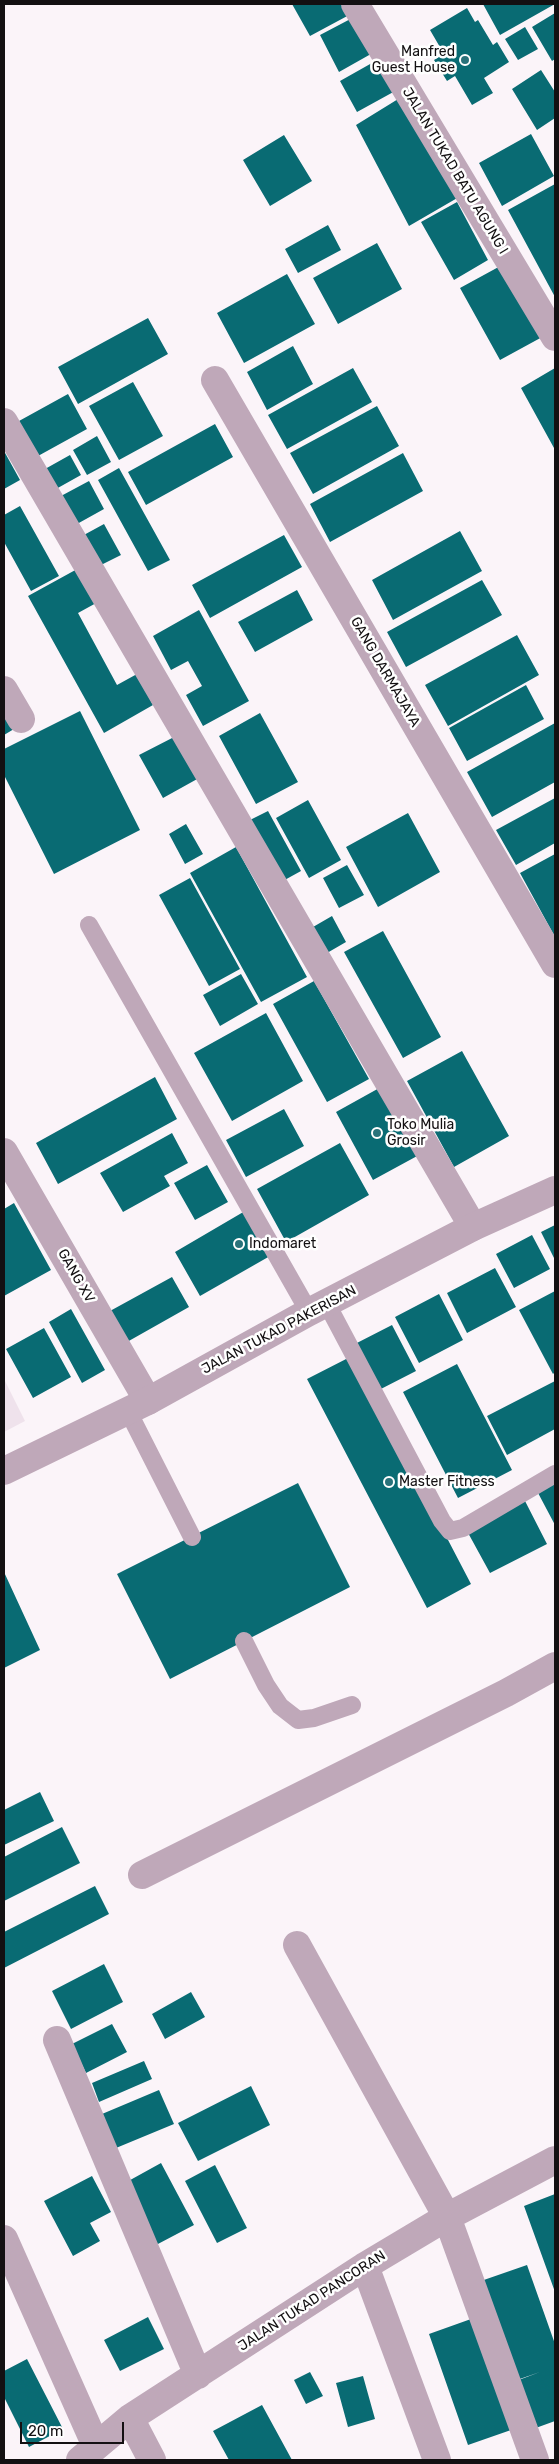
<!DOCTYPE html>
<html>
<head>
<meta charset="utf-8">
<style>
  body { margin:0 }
  #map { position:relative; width:559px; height:2464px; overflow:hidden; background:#fbf4f9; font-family:Rubik,sans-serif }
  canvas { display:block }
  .frame { position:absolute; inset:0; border:5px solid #131012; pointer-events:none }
  .scale { position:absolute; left:20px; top:2422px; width:104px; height:22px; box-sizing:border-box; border:2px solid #131012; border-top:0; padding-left:6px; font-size:15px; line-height:18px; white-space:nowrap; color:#131012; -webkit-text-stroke:4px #fff; paint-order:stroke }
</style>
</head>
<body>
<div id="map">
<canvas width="559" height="2464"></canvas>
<div class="frame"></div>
<div class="scale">20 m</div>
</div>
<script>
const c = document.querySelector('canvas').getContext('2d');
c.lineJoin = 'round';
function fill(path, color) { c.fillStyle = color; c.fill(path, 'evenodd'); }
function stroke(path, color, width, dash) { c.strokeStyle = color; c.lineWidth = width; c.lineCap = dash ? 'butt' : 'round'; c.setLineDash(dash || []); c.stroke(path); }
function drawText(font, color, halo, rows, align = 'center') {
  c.font = font + ' Rubik,sans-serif'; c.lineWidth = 5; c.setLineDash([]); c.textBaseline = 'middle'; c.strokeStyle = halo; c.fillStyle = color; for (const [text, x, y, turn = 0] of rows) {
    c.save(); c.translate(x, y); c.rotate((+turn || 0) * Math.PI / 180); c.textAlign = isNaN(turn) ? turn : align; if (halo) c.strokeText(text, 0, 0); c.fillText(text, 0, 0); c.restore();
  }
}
const built = new Path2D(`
  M 4,1379 L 25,1421 L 4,1432 Z`);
const building = new Path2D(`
  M 292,4 L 345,4 L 351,14 L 310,36 Z
  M 483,4 L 555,4 L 500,35 Z
  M 467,8 L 475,22 L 478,20 L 493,45 L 497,42 L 509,62 L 484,78 L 493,93 L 472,105 L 455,76 L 447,81 L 434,60 L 444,54 L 430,30 Z
  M 555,13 L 555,59 L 552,61 L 532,27 Z
  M 358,15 L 378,50 L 339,72 L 320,35 Z
  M 525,27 L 538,49 L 518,60 L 505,39 Z
  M 379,59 L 397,90 L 357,112 L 340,81 Z
  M 541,70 L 555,92 L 555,118 L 537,130 L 512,89 Z
  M 403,96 L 459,197 L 409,226 L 356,125 Z
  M 531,134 L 554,176 L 502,206 L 479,163 Z
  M 284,135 L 312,181 L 270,206 L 243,160 Z
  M 555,184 L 555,297 L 508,210 Z
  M 457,202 L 488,260 L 454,280 L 421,222 Z
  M 328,225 L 341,250 L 298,273 L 285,249 Z
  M 377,243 L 402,289 L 338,324 L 313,278 Z
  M 504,264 L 544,336 L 500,360 L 460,288 Z
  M 287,274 L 315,324 L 244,363 L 217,313 Z
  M 148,318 L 168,354 L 78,404 L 58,367 Z
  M 293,346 L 313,384 L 267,410 L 247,372 Z
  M 353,368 L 372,402 L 287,449 L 268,415 Z
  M 555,368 L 555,447 L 554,448 L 521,388 Z
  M 133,382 L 163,436 L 119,460 L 89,406 Z
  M 68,394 L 87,429 L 38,456 L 19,421 Z
  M 377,406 L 399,446 L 313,494 L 290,453 Z
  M 215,424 L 233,457 L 146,505 L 128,472 Z
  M 97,436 L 111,462 L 87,475 L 73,450 Z
  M 4,451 L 20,480 L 4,489 Z
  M 403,453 L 423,491 L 330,542 L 310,504 Z
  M 70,455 L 81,475 L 56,489 L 45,469 Z
  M 119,468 L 170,560 L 148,571 L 98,480 Z
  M 89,481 L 104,509 L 77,524 L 61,496 Z
  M 20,506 L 59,576 L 31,591 L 4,542 L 4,515 Z
  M 104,524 L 121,555 L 99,566 L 82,536 Z
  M 460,531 L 482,571 L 393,620 L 372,580 Z
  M 284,535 L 302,567 L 210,618 L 192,585 Z
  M 79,568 L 98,602 L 78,613 L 117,685 L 137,674 L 153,705 L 104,733 L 28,596 Z
  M 482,580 L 502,615 L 406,667 L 387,632 Z
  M 297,590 L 313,620 L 255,652 L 238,622 Z
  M 199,610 L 249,701 L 203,726 L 186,695 L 202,686 L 188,661 L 171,670 L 153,636 Z
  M 517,635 L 539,675 L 448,726 L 425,685 Z
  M 526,685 L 544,719 L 467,761 L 449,728 Z
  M 4,710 L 14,729 L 4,735 Z
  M 80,711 L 140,830 L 54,874 L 4,775 L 4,749 Z
  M 260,713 L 298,782 L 256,804 L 219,736 Z
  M 555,723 L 555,782 L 492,817 L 467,772 Z
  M 176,736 L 199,778 L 163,798 L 139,755 Z
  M 555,798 L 555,843 L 516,865 L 496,830 Z
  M 308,800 L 341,860 L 309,878 L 276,818 Z
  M 268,811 L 301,871 L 281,882 L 248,821 Z
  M 408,813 L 440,872 L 378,907 L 346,847 Z
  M 186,824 L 203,854 L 185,864 L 169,834 Z
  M 236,847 L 307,977 L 261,1002 L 190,873 Z
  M 555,854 L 555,937 L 520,873 Z
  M 347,865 L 364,895 L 339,908 L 323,878 Z
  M 190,878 L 240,969 L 209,986 L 159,895 Z
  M 332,916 L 346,942 L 327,953 L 313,927 Z
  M 383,931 L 441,1037 L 403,1058 L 344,952 Z
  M 241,974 L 258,1004 L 220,1026 L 203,995 Z
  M 314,981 L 369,1079 L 327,1102 L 273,1004 Z
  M 266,1013 L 303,1081 L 232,1121 L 194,1053 Z
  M 462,1051 L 509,1136 L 454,1167 L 407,1081 Z
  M 155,1077 L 177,1119 L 58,1184 L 36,1143 Z
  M 381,1087 L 419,1155 L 373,1180 L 336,1112 Z
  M 284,1109 L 304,1146 L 246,1177 L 226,1140 Z
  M 172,1133 L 188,1163 L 164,1176 L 170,1186 L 123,1212 L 100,1173 Z
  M 340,1143 L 369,1195 L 286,1242 L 257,1189 Z
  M 207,1165 L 228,1202 L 195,1220 L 174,1183 Z
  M 14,1203 L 51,1270 L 4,1296 L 4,1209 Z
  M 245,1211 L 270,1256 L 200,1296 L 175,1252 Z
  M 555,1225 L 555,1260 L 541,1232 Z
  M 532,1235 L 550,1269 L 514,1288 L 496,1254 Z
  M 495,1268 L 516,1307 L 467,1333 L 447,1293 Z
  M 172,1277 L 189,1307 L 127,1342 L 110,1311 Z
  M 555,1291 L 555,1372 L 553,1374 L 519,1310 Z
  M 439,1294 L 463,1340 L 419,1363 L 395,1317 Z
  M 71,1309 L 105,1370 L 82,1383 L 49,1322 Z
  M 392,1325 L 416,1371 L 375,1392 L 351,1346 Z
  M 44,1328 L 71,1377 L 33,1398 L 6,1349 Z
  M 352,1356 L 471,1584 L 427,1608 L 307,1379 Z
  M 457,1364 L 512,1470 L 458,1498 L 403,1392 Z
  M 555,1381 L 555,1429 L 507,1455 L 487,1416 Z
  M 555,1481 L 555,1525 L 537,1491 Z
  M 298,1483 L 350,1587 L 170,1679 L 117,1574 Z
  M 525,1501 L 547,1544 L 490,1573 L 467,1531 Z
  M 4,1572 L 40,1650 L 4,1668 Z
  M 40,1792 L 54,1821 L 4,1845 L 4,1810 Z
  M 62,1827 L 80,1863 L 4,1901 L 4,1857 Z
  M 95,1886 L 109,1914 L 4,1968 L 4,1932 Z
  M 104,1964 L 123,2002 L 71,2029 L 52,1991 Z
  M 191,1992 L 205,2017 L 165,2039 L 152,2014 Z
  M 112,2024 L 127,2052 L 86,2073 L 72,2044 Z
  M 144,2061 L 152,2079 L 99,2102 L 92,2083 Z
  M 251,2086 L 270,2125 L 198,2161 L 178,2123 Z
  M 159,2090 L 174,2124 L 116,2148 L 102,2114 Z
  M 161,2163 L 194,2225 L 156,2245 L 123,2184 Z
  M 215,2165 L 247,2228 L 217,2243 L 185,2181 Z
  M 92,2176 L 111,2212 L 90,2223 L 100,2241 L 73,2256 L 44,2201 Z
  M 555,2194 L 555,2292 L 524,2206 Z
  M 527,2265 L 555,2344 L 555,2421 L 533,2429 L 516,2381 L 540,2372 L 514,2381 L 478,2282 Z
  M 148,2317 L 164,2349 L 120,2371 L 104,2340 Z
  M 471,2319 L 511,2430 L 468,2445 L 429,2334 Z
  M 27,2359 L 63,2429 L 29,2447 L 4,2397 L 4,2371 Z
  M 310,2372 L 323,2396 L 306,2404 L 294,2380 Z
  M 363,2376 L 375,2419 L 348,2427 L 336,2383 Z
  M 262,2405 L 292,2460 L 229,2460 L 213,2431 Z`);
const service = new Path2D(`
  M 89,925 L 309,1312
  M 327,1304 L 442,1521 L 450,1531 L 463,1528 L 555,1474
  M 128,1411 L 192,1537
  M 244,1641 L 266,1685 L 280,1706 L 298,1720 L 314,1718 L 352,1705`);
const minor = new Path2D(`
  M 355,4 L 555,337
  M 215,380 L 555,964
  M 4,422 L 473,1227
  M 4,690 L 21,719
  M 4,1152 L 148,1401
  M 142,1875 L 506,1693 L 555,1666
  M 297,1945 L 447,2217 L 535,2460
  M 57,2040 L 198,2375
  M 4,2239 L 96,2446
  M 365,2266 L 437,2460
  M 130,2418 L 152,2460
  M 80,2460 L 130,2418 L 365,2266 L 447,2217 L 555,2160`);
const tertiary = new Path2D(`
  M 4,1471 L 148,1401 L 309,1312 L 473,1227 L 555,1190`);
const markers = [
  [465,60,5,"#29727a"],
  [377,1133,5,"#29727a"],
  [239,1244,5,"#29727a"],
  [389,1482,5,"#29727a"]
];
const poiNames = [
  ["Manfred",455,52,"right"],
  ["Guest House",455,68,"right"],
  ["Toko Mulia",387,1125],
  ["Grosir",387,1141],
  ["Indomaret",249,1244],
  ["Master Fitness",399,1482]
];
const streetNames = [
  ["JALAN TUKAD BATU AGUNG I",455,171,59],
  ["GANG DARMAJAYA",385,672,60],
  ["GANG XV",76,1276,60],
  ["JALAN TUKAD PAKERISAN",279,1330,-28],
  ["JALAN TUKAD PANCORAN",312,2301,-33]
];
fill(built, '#efe2ec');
fill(building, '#096b73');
stroke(service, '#bfa8b9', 18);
stroke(minor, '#bfa8b9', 28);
stroke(tertiary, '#bfa8b9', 28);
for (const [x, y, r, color] of markers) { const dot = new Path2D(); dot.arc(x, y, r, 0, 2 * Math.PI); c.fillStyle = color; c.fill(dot); stroke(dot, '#fff', 2); }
drawText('14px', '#131012', '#fff', poiNames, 'left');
drawText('14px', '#131012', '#fff', streetNames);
</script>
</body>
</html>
